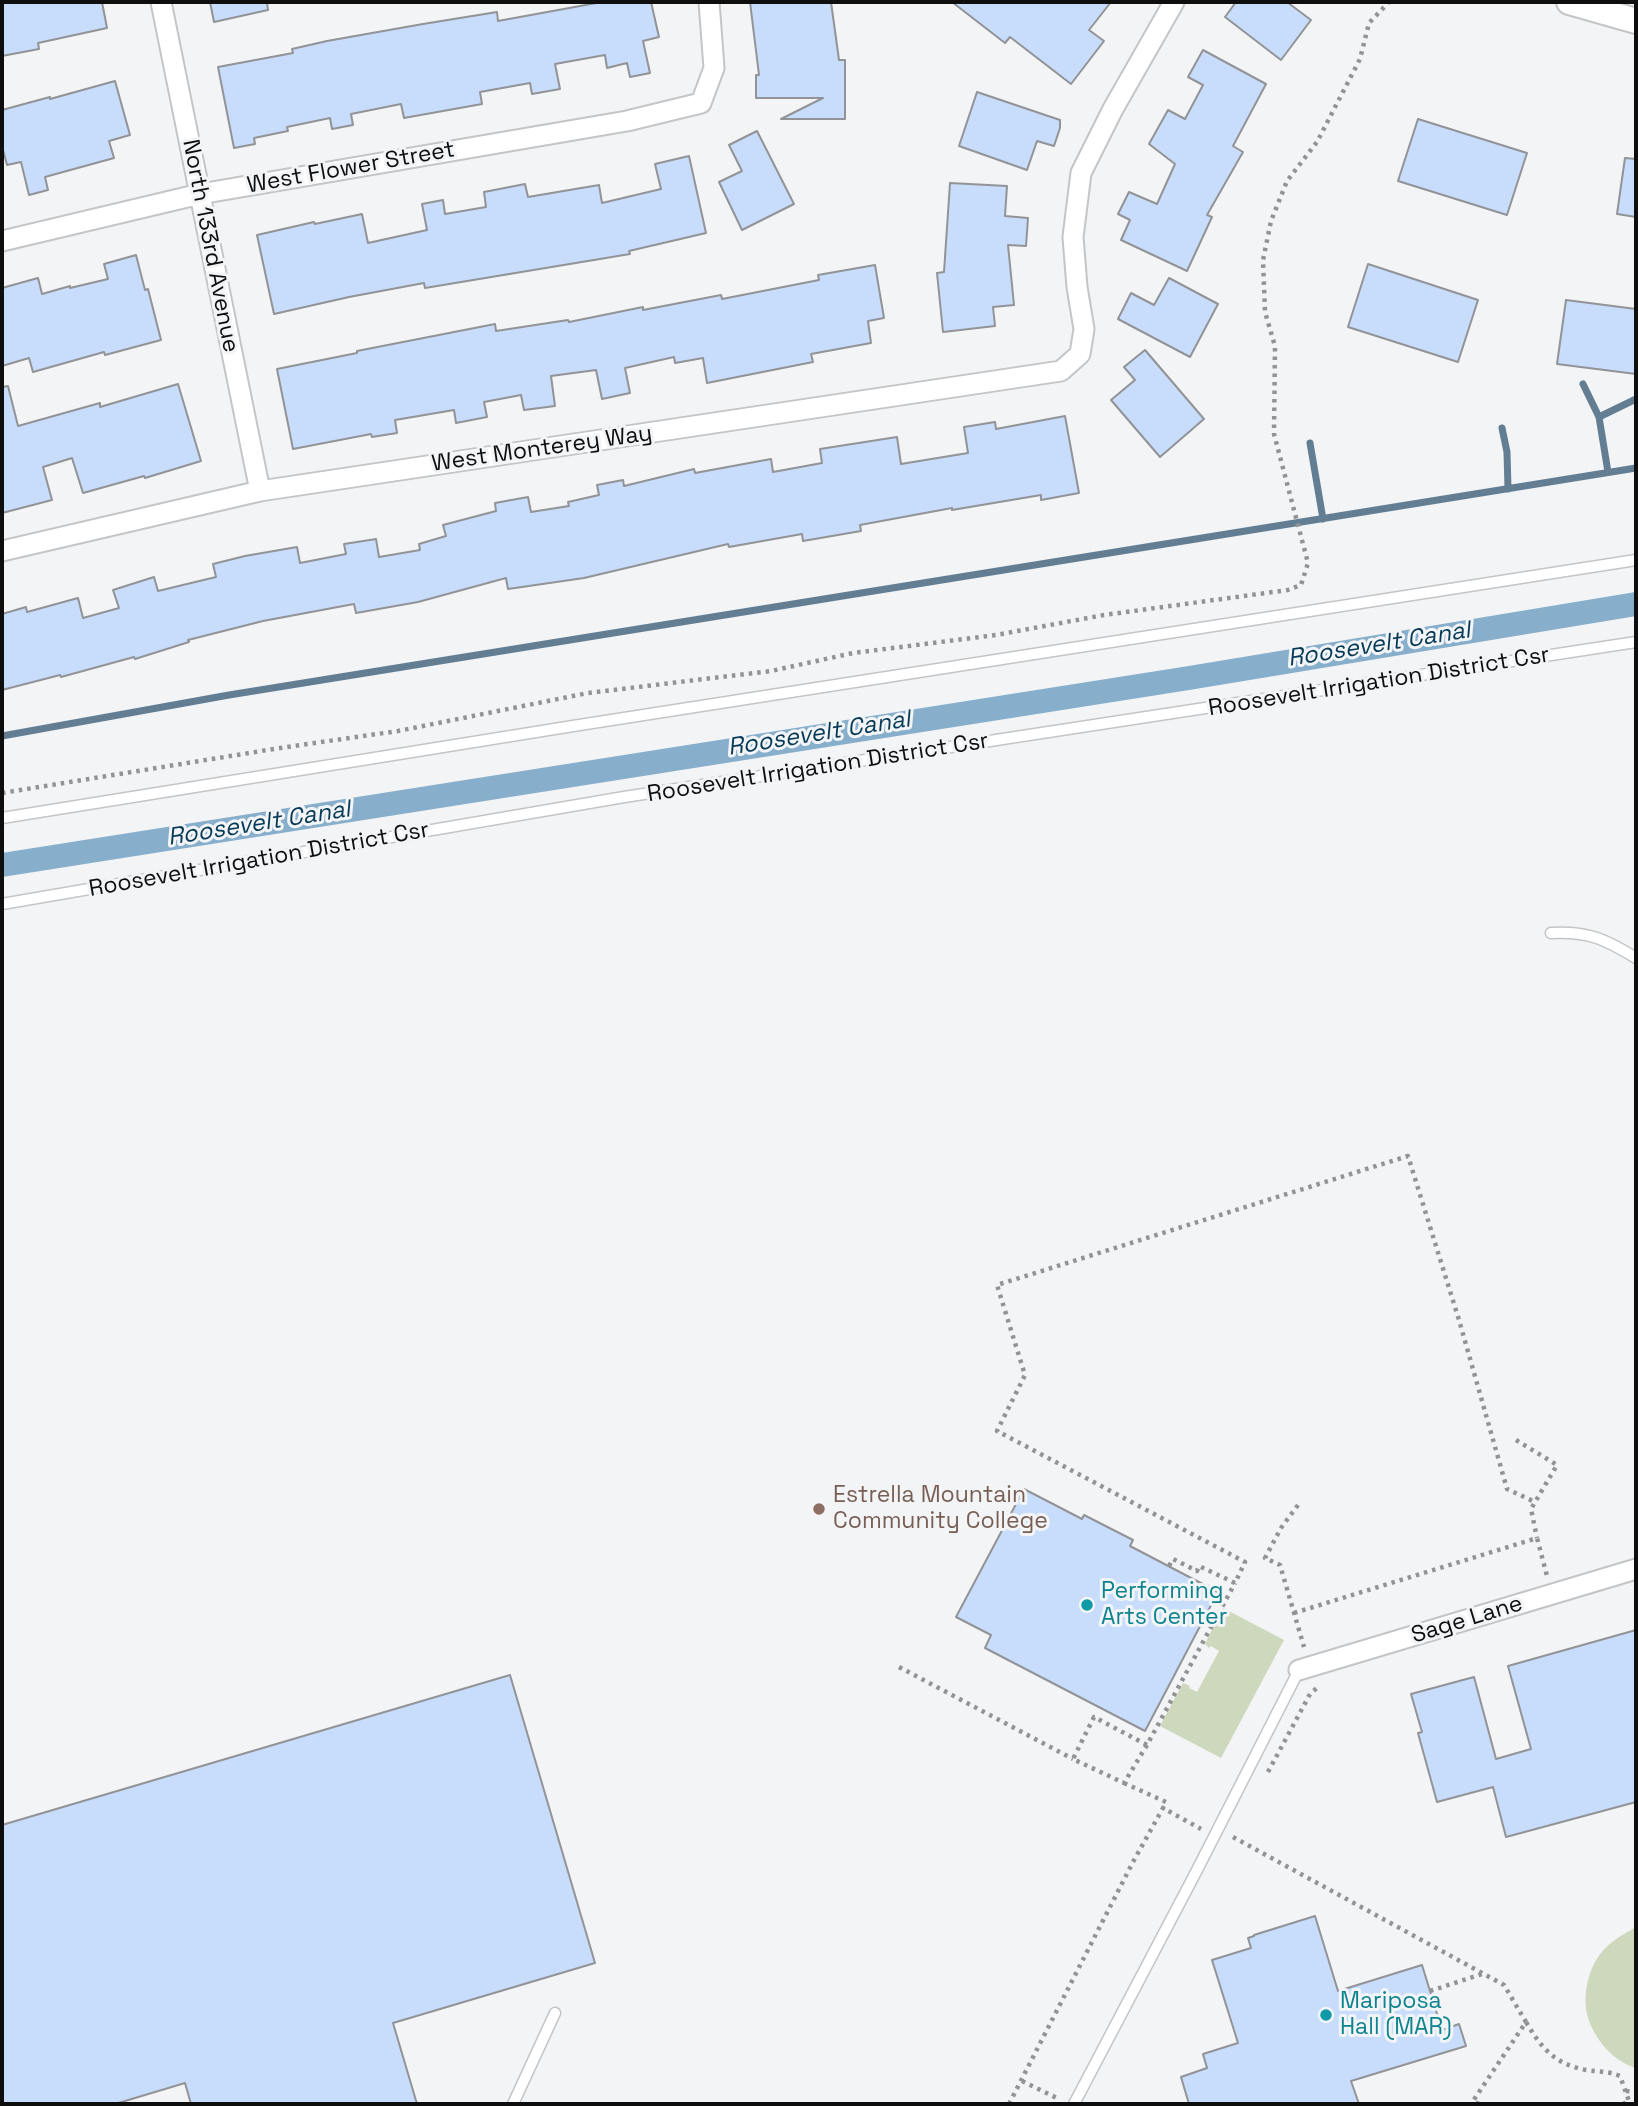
<!DOCTYPE html>
<html>
<head>
<meta charset="utf-8">
<style>
  body { margin:0 }
  #map { position:relative; width:1638px; height:2106px; overflow:hidden; background:#f2f4f6; font-family:"Space Grotesk",sans-serif }
  canvas { display:block }
  .frame { position:absolute; inset:0; border:4px solid #0e0e0f; pointer-events:none }
</style>
</head>
<body>
<div id="map">
<canvas width="1638" height="2106"></canvas>
<div class="frame"></div>
</div>
<script>
const c = document.querySelector('canvas').getContext('2d');
c.lineJoin = 'round';
function fill(path, color) { c.fillStyle = color; c.fill(path, 'evenodd'); }
function stroke(path, color, width, dash) { c.strokeStyle = color; c.lineWidth = width; c.lineCap = dash ? 'butt' : 'round'; c.setLineDash(dash || []); c.stroke(path); }
function drawText(font, color, halo, rows, align = 'center') {
  c.font = font + ' "Space Grotesk",sans-serif'; c.lineWidth = 6; c.setLineDash([]); c.textBaseline = 'middle'; c.strokeStyle = halo; c.fillStyle = color; for (const [text, x, y, turn = 0] of rows) {
    c.save(); c.translate(x, y); c.rotate((+turn || 0) * Math.PI / 180); c.textAlign = isNaN(turn) ? turn : align; if (halo) c.strokeText(text, 0, 0); c.fillText(text, 0, 0); c.restore();
  }
}
const green = new Path2D(`
  M 1223,1608 L 1284,1640 L 1221,1758 L 1160,1726 L 1183,1683 L 1190,1686 L 1189,1688 L 1197,1692 L 1219,1651 L 1211,1646 L 1209,1648 L 1205,1644 Z
  M 1636,1927 L 1636,2068 C 1611,2061 1590,2034 1586,2009 C 1584,1993 1588,1975 1595,1962 C 1604,1945 1620,1936 1636,1927 Z`);
const stream = new Path2D(`
  M 1583,384 L 1599,417 L 1608,472
  M 1599,417 L 1636,399
  M 1502,428 L 1507,452 L 1508,489
  M 1310,443 L 1323,519
  M 2,736 L 229,695 L 1636,468`);
const canal = new Path2D(`
  M 2,865 L 1189,678 L 1636,604`);
const building = new Path2D(`
  M 2,2 L 102,2 L 107,28 L 38,43 L 39,49 L 2,56 Z
  M 210,2 L 267,2 L 268,10 L 214,22 Z
  M 602,2 L 651,2 L 659,37 L 643,41 L 650,73 L 630,77 L 627,63 L 607,68 L 605,55 L 555,64 L 560,89 L 532,94 L 530,83 L 480,92 L 482,104 L 404,118 L 401,104 L 351,114 L 353,125 L 332,129 L 330,118 L 287,127 L 288,131 L 254,138 L 255,144 L 234,148 L 218,67 L 293,53 L 292,49 L 327,41 L 423,24 L 497,12 L 498,21 Z
  M 750,2 L 831,2 L 839,60 L 845,60 L 845,119 L 781,119 L 823,98 L 756,98 L 756,75 L 759,75 Z
  M 952,2 L 1111,2 L 1089,30 L 1104,41 L 1071,84 L 1010,37 L 1005,43 Z
  M 1236,2 L 1287,2 L 1311,20 L 1281,60 L 1225,17 Z
  M 1203,50 L 1266,84 L 1233,146 L 1243,152 L 1207,215 L 1212,217 L 1187,271 L 1121,240 L 1130,220 L 1118,214 L 1129,192 L 1157,204 L 1175,164 L 1149,144 L 1168,110 L 1185,119 L 1203,85 L 1188,77 Z
  M 115,81 L 130,135 L 109,141 L 114,158 L 45,177 L 48,190 L 29,195 L 21,162 L 7,165 L 2,146 L 2,110 L 50,97 L 50,99 Z
  M 977,92 L 1060,120 L 1060,128 L 1054,146 L 1037,141 L 1027,170 L 959,146 Z
  M 1418,119 L 1527,153 L 1507,215 L 1398,181 Z
  M 757,131 L 794,204 L 742,230 L 719,182 L 742,171 L 729,145 Z
  M 689,156 L 706,233 L 629,251 L 630,254 L 425,288 L 424,283 L 349,297 L 274,314 L 257,235 L 314,222 L 315,224 L 362,214 L 368,243 L 427,230 L 422,204 L 443,200 L 445,214 L 486,207 L 484,192 L 525,184 L 528,197 L 599,185 L 602,203 L 661,189 L 655,164 Z
  M 1625,158 L 1636,159 L 1636,217 L 1617,214 Z
  M 950,183 L 1007,186 L 1005,216 L 1028,218 L 1026,246 L 1008,245 L 1014,305 L 993,307 L 995,326 L 943,332 L 937,273 L 944,272 Z
  M 136,255 L 145,290 L 148,289 L 161,340 L 105,355 L 104,352 L 33,372 L 29,358 L 2,366 L 2,288 L 38,278 L 42,294 L 70,286 L 70,288 L 108,279 L 104,264 Z
  M 1368,264 L 1478,300 L 1458,362 L 1348,327 Z
  M 875,265 L 884,318 L 868,321 L 871,343 L 811,354 L 813,362 L 707,383 L 703,358 L 675,363 L 674,357 L 625,368 L 630,393 L 602,399 L 596,370 L 551,376 L 555,406 L 524,410 L 521,395 L 484,402 L 487,417 L 456,423 L 454,410 L 395,420 L 397,433 L 372,437 L 371,434 L 293,449 L 277,369 L 357,353 L 357,351 L 495,324 L 496,331 L 568,320 L 569,322 L 643,307 L 643,310 L 721,295 L 722,299 L 819,280 L 818,275 Z
  M 1169,278 L 1218,304 L 1190,357 L 1118,319 L 1131,293 L 1154,305 Z
  M 1566,300 L 1636,309 L 1636,374 L 1557,364 Z
  M 1145,350 L 1204,419 L 1160,457 L 1111,400 L 1135,380 L 1124,367 Z
  M 178,384 L 201,461 L 145,478 L 144,476 L 83,493 L 72,458 L 43,467 L 52,500 L 2,513 L 2,387 L 8,386 L 18,426 L 100,403 L 100,407 Z
  M 1065,416 L 1079,493 L 1041,500 L 1041,495 L 952,510 L 952,508 L 860,525 L 861,531 L 803,541 L 802,534 L 729,547 L 728,544 L 584,578 L 508,589 L 506,578 L 418,602 L 356,613 L 354,604 L 263,621 L 188,640 L 189,642 L 135,659 L 134,657 L 61,677 L 60,675 L 2,690 L 2,614 L 26,607 L 27,612 L 78,598 L 83,618 L 119,608 L 113,590 L 154,577 L 158,591 L 216,577 L 213,564 L 245,556 L 297,547 L 300,563 L 346,554 L 344,544 L 376,539 L 379,557 L 420,550 L 419,544 L 446,536 L 443,525 L 496,511 L 495,503 L 528,497 L 531,512 L 569,506 L 568,502 L 599,495 L 597,485 L 623,480 L 624,486 L 694,469 L 695,473 L 771,459 L 773,472 L 822,463 L 820,449 L 897,437 L 901,464 L 968,453 L 964,427 L 995,422 L 996,429 Z
  M 1024,1489 L 1082,1519 L 1084,1515 L 1133,1540 L 1130,1546 L 1218,1592 L 1145,1731 L 985,1648 L 991,1635 L 956,1617 Z
  M 1636,1630 L 1636,1802 L 1506,1837 L 1493,1787 L 1437,1802 L 1418,1733 L 1422,1732 L 1411,1694 L 1474,1677 L 1496,1759 L 1531,1749 L 1508,1666 Z
  M 510,1675 L 595,1963 L 393,2023 L 417,2104 L 191,2104 L 185,2083 L 115,2104 L 2,2104 L 2,1825 Z
  M 1315,1916 L 1338,1991 L 1422,1965 L 1442,2030 L 1459,2024 L 1466,2046 L 1351,2081 L 1359,2104 L 1189,2104 L 1181,2077 L 1207,2068 L 1203,2054 L 1238,2043 L 1212,1960 L 1251,1948 L 1248,1938 L 1254,1936 L 1254,1935 Z`);
const path = new Path2D(`
  M 2,793 L 280,748 L 398,731 L 588,693 L 771,671 L 853,653 L 996,635 L 1104,615 L 1288,590 L 1301,585 L 1308,563 L 1274,434 L 1275,346 L 1265,312 L 1263,260 L 1271,221 L 1287,181 L 1317,142 L 1360,59 L 1369,23 L 1389,2
  M 1516,1440 L 1557,1465 L 1531,1509 L 1537,1538
  M 1298,1505 L 1281,1528 L 1265,1558 L 1280,1565 L 1304,1647
  M 1169,1566 L 1173,1559 L 1197,1571 L 1199,1566 L 1235,1583 L 1245,1562 L 997,1431 L 1025,1375 L 997,1285 L 1408,1156 L 1459,1320 L 1507,1489 L 1535,1502
  M 1294,1613 L 1537,1538 L 1547,1576
  M 899,1667 L 1073,1759
  M 1147,1745 L 1124,1783 L 1073,1759 L 1094,1717 L 1147,1745 L 1235,1583
  M 1268,1772 L 1310,1694 L 1318,1687
  M 1124,1783 L 1166,1802 L 1163,1808
  M 1233,1837 L 1504,1985 L 1526,2022
  M 1430,1991 L 1482,1974
  M 1022,2081 L 1059,2099
  M 1626,2091 L 1636,2092
  M 1009,2104 L 1133,1862 L 1163,1808 L 1201,1829
  M 1479,2104 L 1473,2101 L 1526,2022 C 1542,2049 1555,2064 1586,2070 C 1599,2072 1608,2071 1620,2076 L 1629,2101 L 1623,2104`);
const service = new Path2D(`
  M 2,818 L 573,726 L 1636,560
  M 2,904 L 624,797 L 1636,642
  M 1551,933 C 1588,931 1605,939 1636,958
  M 513,2104 L 555,2013
  M 1074,2104 L 1196,1872 L 1299,1670`);
const minor = new Path2D(`
  M 161,2 L 260,491
  M 2,241 L 200,194 L 627,121 L 701,103 L 714,68 L 709,2
  M 2,551 L 260,491 L 1061,371 L 1080,354 L 1084,329 L 1077,287 L 1073,237 L 1081,173 L 1113,109 L 1174,2
  M 1299,1670 L 1636,1569`);
const tertiary = new Path2D(`
  M 1569,2 L 1636,21`);
const markers = [
  [819,1509,7,"#8d6e63"],
  [1087,1605,7,"#0f9aa8"],
  [1326,2015,7,"#0f9aa8"]
];
const streetNames = [
  ["West Flower Street",351,168,-10],
  ["North 133rd Avenue",210,246,79],
  ["West Monterey Way",542,449,-8],
  ["Roosevelt Irrigation District Csr",1379,682,-9],
  ["Roosevelt Irrigation District Csr",818,768,-9],
  ["Roosevelt Irrigation District Csr",259,860,-10],
  ["Sage Lane",1467,1620,-17]
];
const educationNames = [
  ["Estrella Mountain",833,1496],
  ["Community College",833,1522]
];
const cultureNames = [
  ["Performing",1101,1592],
  ["Arts Center",1101,1618],
  ["Mariposa",1340,2002],
  ["Hall (MAR)",1340,2028]
];
const waterNames = [
  ["Roosevelt Canal",1379,645,-9],
  ["Roosevelt Canal",819,734,-9],
  ["Roosevelt Canal",259,824,-9]
];
fill(green, '#cdd8bd');
stroke(stream, '#637e93', 7);
stroke(canal, '#87aecb', 24);
fill(building, '#c8ddfc');
stroke(building, '#929396', 2);
stroke(service, '#c3c5c7', 13);
stroke(minor, '#c3c5c7', 23);
stroke(tertiary, '#c3c5c7', 28);
stroke(path, '#929395', 4.5, [3.5, 5]);
stroke(service, '#fff', 10);
stroke(minor, '#fff', 19);
stroke(tertiary, '#fff', 24);
for (const [x, y, r, color] of markers) { const dot = new Path2D(); dot.arc(x, y, r, 0, 2 * Math.PI); c.fillStyle = color; c.fill(dot); stroke(dot, '#f2f4f6', 2.5); }
drawText('23px', '#0e0e0f', '#f2f4f6', streetNames);
drawText('23px', '#785e54', '#f2f4f6', educationNames, 'left');
drawText('23px', '#0d838f', '#f2f4f6', cultureNames, 'left');
drawText('italic 24px', '#063a57', '#f2f4f6', waterNames);
</script>
</body>
</html>
